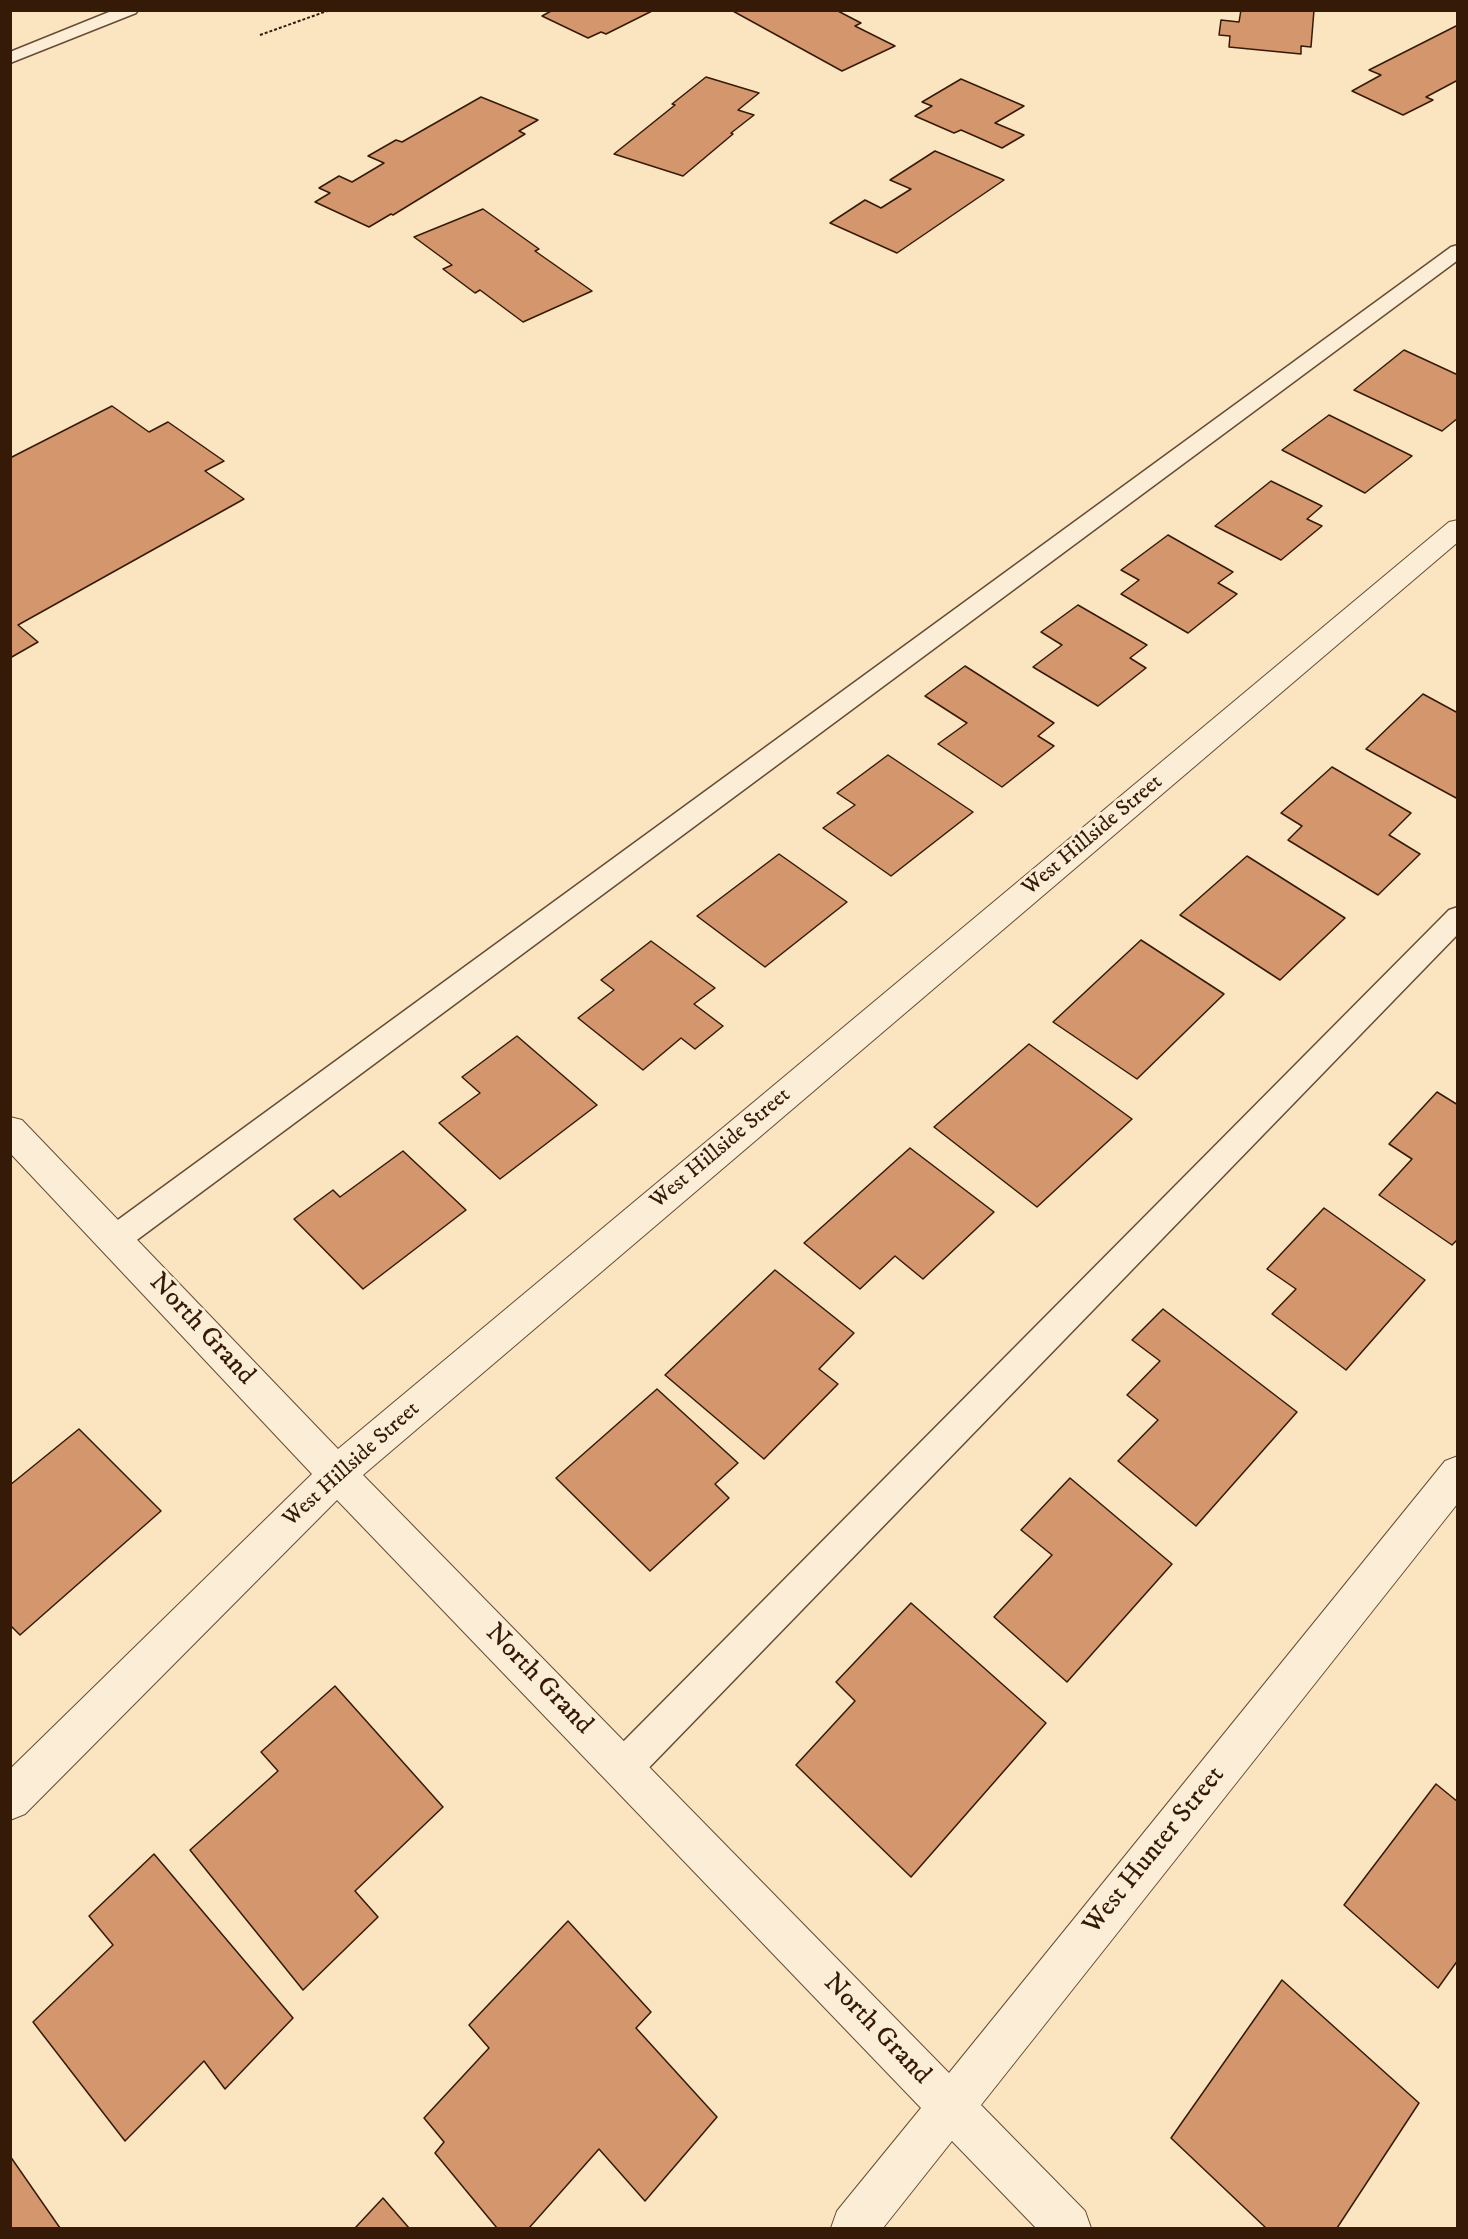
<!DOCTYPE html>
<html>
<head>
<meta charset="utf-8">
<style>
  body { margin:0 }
  #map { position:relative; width:1468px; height:2239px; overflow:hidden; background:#fbe4c0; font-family:"IM FELL DW Pica",serif }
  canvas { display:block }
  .frame { position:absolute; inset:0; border:12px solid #351a07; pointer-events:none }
</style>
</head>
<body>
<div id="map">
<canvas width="1468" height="2239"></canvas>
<div class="frame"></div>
</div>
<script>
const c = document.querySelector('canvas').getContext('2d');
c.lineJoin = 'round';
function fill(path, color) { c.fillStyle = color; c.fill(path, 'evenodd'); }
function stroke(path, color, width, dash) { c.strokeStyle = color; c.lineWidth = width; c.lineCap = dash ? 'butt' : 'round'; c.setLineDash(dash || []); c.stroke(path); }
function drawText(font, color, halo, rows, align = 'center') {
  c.font = font + ' "IM FELL DW Pica",serif'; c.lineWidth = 6; c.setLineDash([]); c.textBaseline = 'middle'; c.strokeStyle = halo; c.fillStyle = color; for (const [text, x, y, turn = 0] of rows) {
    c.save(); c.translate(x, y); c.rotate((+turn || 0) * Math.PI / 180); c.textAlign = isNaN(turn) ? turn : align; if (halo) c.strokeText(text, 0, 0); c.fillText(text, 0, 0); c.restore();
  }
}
const building = new Path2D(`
  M 553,10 L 654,10 L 606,34 L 601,32 L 588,38 L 542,16 Z
  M 731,10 L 836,10 L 861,23 L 855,26 L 895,46 L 842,71 Z
  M 1241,10 L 1314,10 L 1311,47 L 1301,46 L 1301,54 L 1229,47 L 1230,36 L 1219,35 L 1221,20 L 1239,22 Z
  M 1458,25 L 1458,80 L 1426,97 L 1433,100 L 1403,115 L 1352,91 L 1381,75 L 1369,70 Z
  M 706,77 L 759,93 L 738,110 L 754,115 L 731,133 L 733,134 L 683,176 L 614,154 L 675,105 L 672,104 Z
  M 961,79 L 1024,106 L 995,123 L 1024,135 L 1002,148 L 961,130 L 954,133 L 915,116 L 932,106 L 922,102 Z
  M 481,97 L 538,120 L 519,131 L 525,134 L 393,215 L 391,214 L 369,227 L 315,202 L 330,193 L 319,188 L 339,176 L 352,182 L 384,163 L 368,156 L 396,140 L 402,142 Z
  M 935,151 L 1004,180 L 897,253 L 830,223 L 865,200 L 881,208 L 911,189 L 890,180 Z
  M 483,209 L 539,249 L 535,251 L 592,291 L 523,322 L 480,290 L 475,293 L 443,269 L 452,265 L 414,237 Z
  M 1404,350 L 1458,375 L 1458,418 L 1442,431 L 1354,390 Z
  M 112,406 L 149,432 L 168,422 L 224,461 L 205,471 L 244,499 L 18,625 L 38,642 L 10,658 L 10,458 Z
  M 1329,415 L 1412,456 L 1365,493 L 1282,450 Z
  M 1271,481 L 1322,506 L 1307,519 L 1322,526 L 1281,560 L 1215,526 Z
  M 1168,535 L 1233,572 L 1218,583 L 1237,594 L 1188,633 L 1121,594 L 1139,580 L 1121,570 Z
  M 1078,605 L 1147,645 L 1130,658 L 1146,668 L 1098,706 L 1033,667 L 1062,645 L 1041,632 Z
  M 965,666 L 1054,723 L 1038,736 L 1054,746 L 1002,787 L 938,744 L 967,723 L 925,696 Z
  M 1423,694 L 1458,713 L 1458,799 L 1366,749 Z
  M 888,755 L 973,812 L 891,876 L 823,828 L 855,805 L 837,793 Z
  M 1332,767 L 1411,813 L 1389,835 L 1420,854 L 1378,895 L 1288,840 L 1302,826 L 1281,813 Z
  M 779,854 L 847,902 L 765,967 L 697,916 Z
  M 1247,856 L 1345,918 L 1280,980 L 1180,915 Z
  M 1141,940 L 1224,994 L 1137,1079 L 1053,1022 Z
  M 651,941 L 715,988 L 694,1004 L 723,1026 L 695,1049 L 681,1038 L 643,1070 L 578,1018 L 614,990 L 601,980 Z
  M 517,1036 L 597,1105 L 500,1179 L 439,1123 L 480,1093 L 462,1077 Z
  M 1029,1044 L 1132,1119 L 1037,1207 L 934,1127 Z
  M 1437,1092 L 1458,1105 L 1458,1239 L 1452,1245 L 1379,1195 L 1412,1159 L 1389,1144 Z
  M 910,1148 L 994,1212 L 923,1279 L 895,1256 L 860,1289 L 804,1243 Z
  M 403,1151 L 466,1210 L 363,1289 L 294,1219 L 333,1190 L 340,1197 Z
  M 1324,1208 L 1425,1280 L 1346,1370 L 1272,1314 L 1296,1289 L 1267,1269 Z
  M 775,1270 L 854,1333 L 819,1369 L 838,1384 L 764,1459 L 665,1375 Z
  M 1163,1309 L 1297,1412 L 1196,1526 L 1118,1461 L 1158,1420 L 1127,1395 L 1160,1361 L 1132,1340 Z
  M 657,1389 L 738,1463 L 715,1484 L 729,1498 L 650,1571 L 556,1478 Z
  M 79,1429 L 161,1511 L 20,1635 L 10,1625 L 10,1485 Z
  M 1070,1478 L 1172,1564 L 1067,1682 L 994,1617 L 1052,1555 L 1021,1530 Z
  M 911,1603 L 1046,1723 L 911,1877 L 796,1765 L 855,1701 L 836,1682 Z
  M 335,1686 L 443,1807 L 355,1891 L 378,1917 L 303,1990 L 190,1850 L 278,1771 L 261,1752 Z
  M 1436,1784 L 1458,1802 L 1458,1960 L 1438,1988 L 1344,1905 Z
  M 154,1854 L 293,2018 L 225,2089 L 204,2061 L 125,2141 L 33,2022 L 113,1945 L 89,1916 Z
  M 568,1921 L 651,2012 L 636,2028 L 717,2117 L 645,2201 L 599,2149 L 529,2228 L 497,2228 L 435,2153 L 444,2142 L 424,2118 L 489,2048 L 469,2025 Z
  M 1282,1980 L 1419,2103 L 1337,2228 L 1266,2228 L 1171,2138 Z
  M 10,2156 L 60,2228 L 10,2228 Z
  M 383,2198 L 409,2228 L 355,2228 Z`);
const path = new Path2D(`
  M 260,35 L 330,10`);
const lane = new Path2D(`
  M 114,10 L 138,10 L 136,13 L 10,63 L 10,52 Z
  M 1458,245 L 1458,260 L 126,1248 L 115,1252 L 104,1248 L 100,1239 L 104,1230 L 1451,247 Z
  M 1458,907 L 1458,934 L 636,1781 L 623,1786 L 610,1781 L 605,1768 L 610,1755 L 1449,910 Z`);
const street = new Path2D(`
  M 1458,520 L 1458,542 L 363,1475 L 949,2073 L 1445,1461 L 1458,1456 L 1458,1503 L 981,2105 L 1085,2211 L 1091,2228 L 1036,2228 L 952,2141 L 883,2228 L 831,2228 L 837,2211 L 921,2108 L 337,1500 L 25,1814 L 10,1820 L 10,1769 L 312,1474 L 10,1153 L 10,1117 L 22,1120 L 338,1449 L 1449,522 Z`);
const streetNames = [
  ["West Hillside Street",1093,836,-40],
  ["West Hillside Street",721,1149,-40],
  ["West Hillside Street",352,1465,-42]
];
const nearStreetnames = [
  ["North Grand",201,1330,47],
  ["North Grand",538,1680,46],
  ["West Hunter Street",1155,1851,-51],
  ["North Grand",876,2030,46]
];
fill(building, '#d4966c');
stroke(building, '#351a07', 1.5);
stroke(lane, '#664c35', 3);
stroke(street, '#664c35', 2);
stroke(path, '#351a07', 2, [3, 2]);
fill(lane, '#fcedd6');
fill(street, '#fcedd6');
drawText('22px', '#351a07', '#fcedd6', streetNames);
drawText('27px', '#351a07', '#fcedd6', nearStreetnames);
</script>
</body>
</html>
